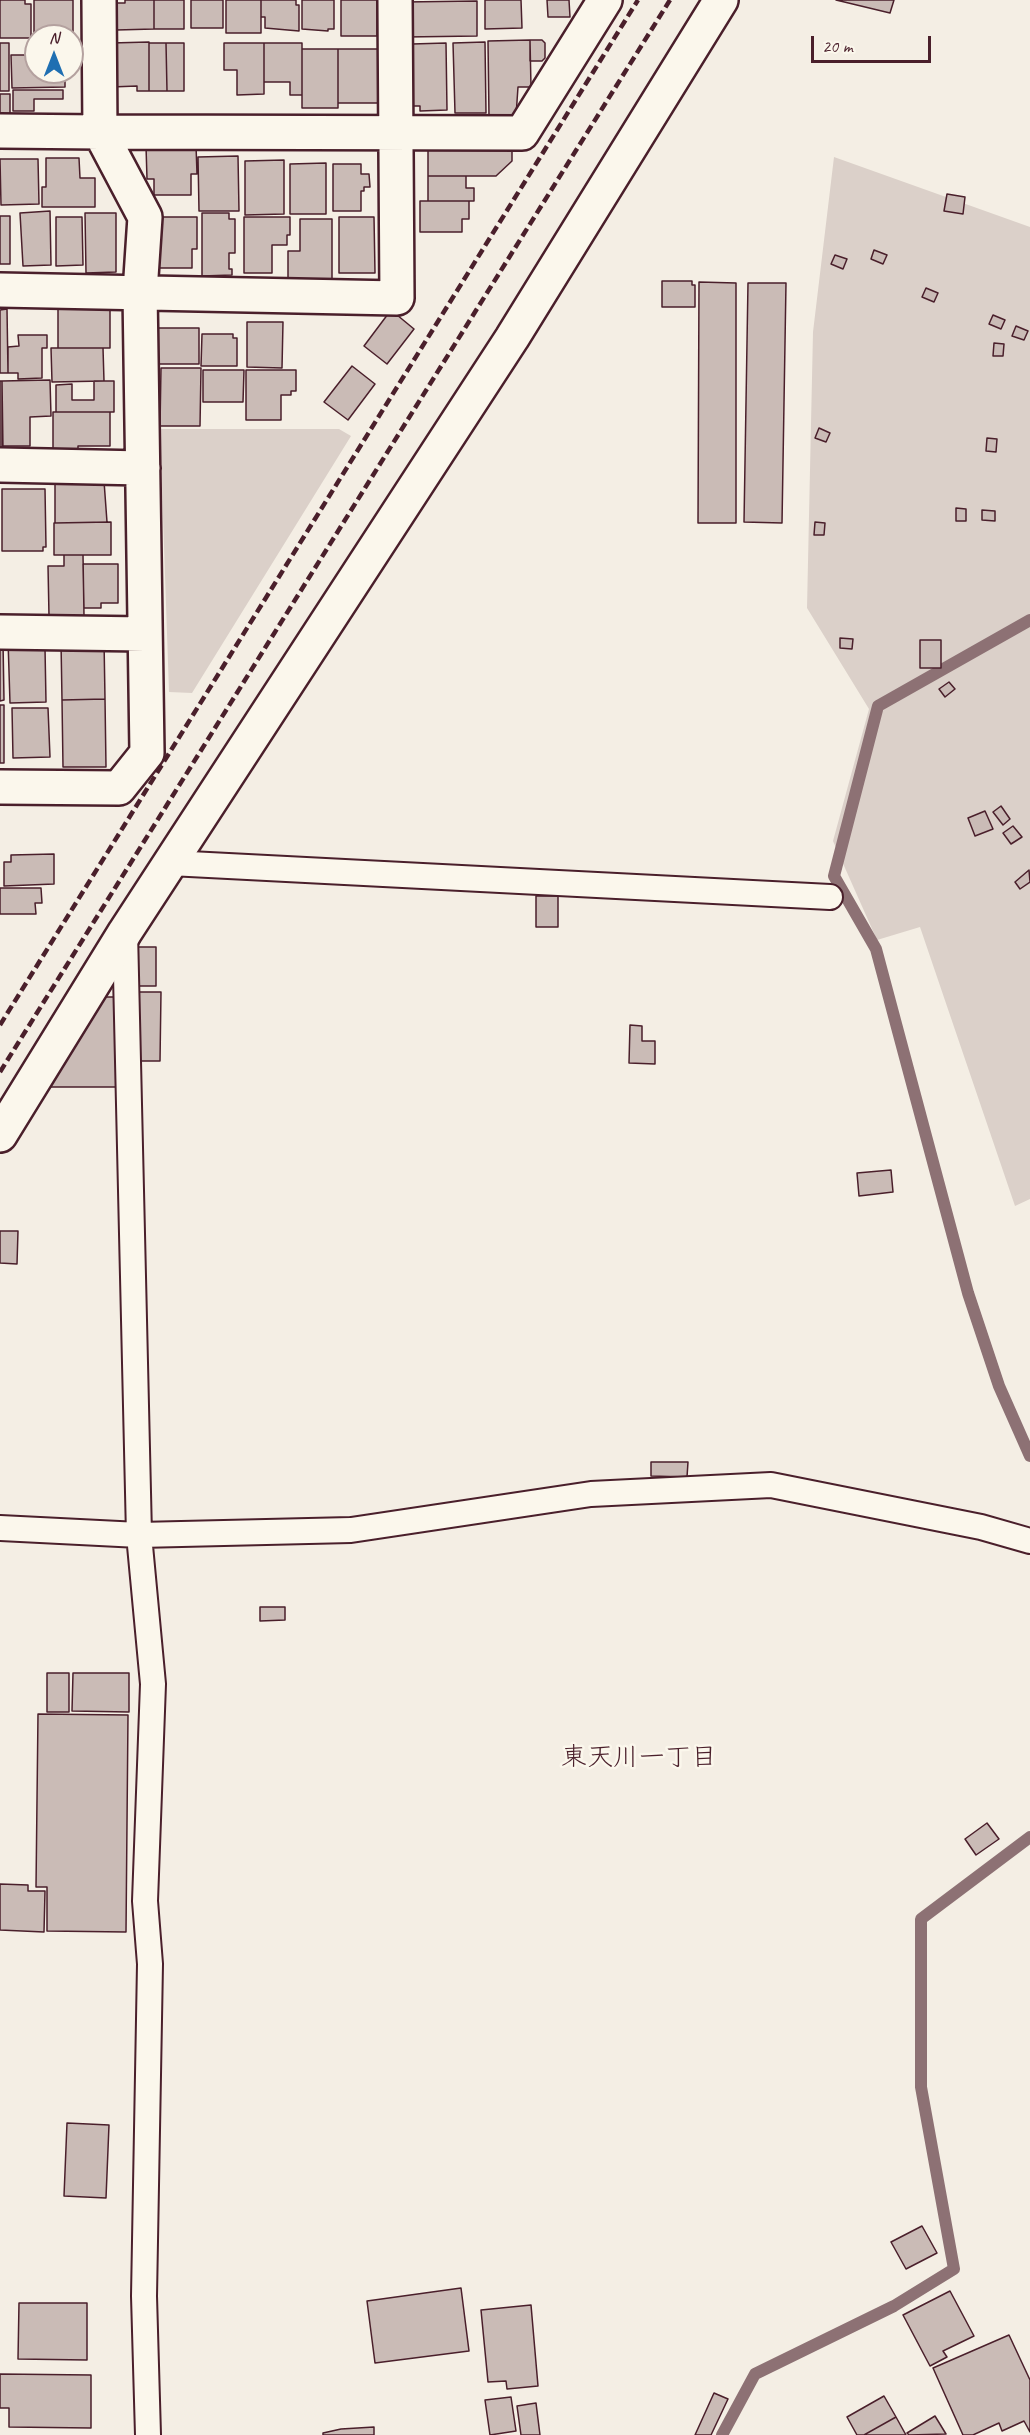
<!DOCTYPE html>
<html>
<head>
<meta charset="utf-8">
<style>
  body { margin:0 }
  #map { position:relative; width:1030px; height:2435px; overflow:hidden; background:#f4eee4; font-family:Caveat,sans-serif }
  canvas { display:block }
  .north { position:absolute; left:24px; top:24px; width:60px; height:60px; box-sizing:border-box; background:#fbf7ec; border:2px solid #b4a19f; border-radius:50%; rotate:0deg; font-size:16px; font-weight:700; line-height:24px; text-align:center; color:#4a1f2b }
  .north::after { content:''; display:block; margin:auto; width:21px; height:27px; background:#1f6fb2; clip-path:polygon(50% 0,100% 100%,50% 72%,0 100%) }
  .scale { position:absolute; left:811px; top:36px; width:120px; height:27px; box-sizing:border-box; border:3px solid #4a1f2b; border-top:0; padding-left:8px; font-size:18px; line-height:21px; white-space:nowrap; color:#4a1f2b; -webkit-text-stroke:4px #fbf7ec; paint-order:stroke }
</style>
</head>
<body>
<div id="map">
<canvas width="1030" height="2435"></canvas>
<div class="north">N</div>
<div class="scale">20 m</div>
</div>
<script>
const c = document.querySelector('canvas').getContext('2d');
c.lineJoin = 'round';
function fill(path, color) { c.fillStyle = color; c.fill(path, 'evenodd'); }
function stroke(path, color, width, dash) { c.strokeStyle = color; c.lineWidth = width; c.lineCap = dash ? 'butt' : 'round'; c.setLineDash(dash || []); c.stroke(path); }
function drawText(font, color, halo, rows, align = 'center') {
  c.font = font + ' Caveat,"Klee One",sans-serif'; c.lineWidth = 5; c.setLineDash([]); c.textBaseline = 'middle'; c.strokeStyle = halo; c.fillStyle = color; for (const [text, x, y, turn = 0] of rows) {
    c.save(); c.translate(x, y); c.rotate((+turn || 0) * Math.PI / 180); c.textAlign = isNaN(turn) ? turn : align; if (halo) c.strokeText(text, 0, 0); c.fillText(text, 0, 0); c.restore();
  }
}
const green = new Path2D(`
  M 834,157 L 1030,227 L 1030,1199 L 1015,1206 L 920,927 L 877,940 L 833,841 L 869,709 L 807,608 L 813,332 Z
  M 160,429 L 339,429 L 351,436 L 192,693 L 169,692 Z`);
const stream = new Path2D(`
  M 1030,620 L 878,706 L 834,876 L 876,949 L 968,1293 L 999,1386 L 1030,1456
  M 722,2435 L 755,2374 L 894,2306 L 954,2269 L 921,2087 L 921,1919 L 1030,1837`);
const building = new Path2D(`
  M 0,0 L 25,0 L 25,4 L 31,4 L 31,38 L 0,38 Z
  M 34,0 L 73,0 L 73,39 L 72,36 L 36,36 L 34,39 Z
  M 125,0 L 154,0 L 154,29 L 116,30 L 116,3 L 125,3 Z
  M 154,0 L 184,0 L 184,29 L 154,29 Z
  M 191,0 L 223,0 L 223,28 L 191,28 Z
  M 226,0 L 261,0 L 261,33 L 226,33 Z
  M 261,0 L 296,0 L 296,5 L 299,5 L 299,31 L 265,28 L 265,17 L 261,17 Z
  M 302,0 L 334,0 L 334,29 L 328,29 L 328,31 L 302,29 Z
  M 341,0 L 377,0 L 377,36 L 341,36 Z
  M 485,0 L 521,0 L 522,28 L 485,29 Z
  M 547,0 L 569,0 L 570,17 L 548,17 Z
  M 836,0 L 894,0 L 890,13 Z
  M 477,1 L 477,36 L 405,37 L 404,2 Z
  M 530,40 L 542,40 L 545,43 L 545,58 L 542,61 L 530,61 Z
  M 530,40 L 531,87 L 518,87 L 516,116 L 489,117 L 488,41 Z
  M 149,42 L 149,91 L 137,91 L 137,86 L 111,87 L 111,43 Z
  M 485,42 L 486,113 L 455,113 L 453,43 Z
  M 0,43 L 9,43 L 9,91 L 0,91 Z
  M 149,43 L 166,43 L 167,91 L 149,91 Z
  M 166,43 L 184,43 L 184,91 L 167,91 Z
  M 224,43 L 264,43 L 264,94 L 237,95 L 237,70 L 224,70 Z
  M 264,43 L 302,43 L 302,95 L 290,95 L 290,82 L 264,82 Z
  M 446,43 L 447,110 L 420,111 L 420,106 L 413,106 L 412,44 Z
  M 302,49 L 338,49 L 338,108 L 302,108 Z
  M 338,49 L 383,49 L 383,103 L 338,103 Z
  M 11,55 L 36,55 L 36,72 L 65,72 L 65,87 L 12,88 Z
  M 13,90 L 63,90 L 63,99 L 34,99 L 34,111 L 13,111 Z
  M 0,94 L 10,94 L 10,121 L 0,121 Z
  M 428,143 L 512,143 L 512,161 L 496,176 L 428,176 Z
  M 196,145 L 197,174 L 191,174 L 191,195 L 154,195 L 154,179 L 147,179 L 146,146 Z
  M 238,156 L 239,211 L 199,211 L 198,157 Z
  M 46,158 L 79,158 L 80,178 L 95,178 L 95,207 L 42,207 L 42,187 L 46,187 Z
  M 0,159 L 38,159 L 39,204 L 1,205 Z
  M 284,160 L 284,214 L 245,215 L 245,161 Z
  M 326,163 L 326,214 L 290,214 L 290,164 Z
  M 333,164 L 361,164 L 361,174 L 369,174 L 370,187 L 364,187 L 364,191 L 361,191 L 361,211 L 333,211 Z
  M 428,176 L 466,176 L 466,188 L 474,188 L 474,201 L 428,201 Z
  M 947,194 L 965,197 L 963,214 L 944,211 Z
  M 420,201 L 469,201 L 469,219 L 462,219 L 462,232 L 420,232 Z
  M 50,211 L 51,265 L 23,266 L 20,213 Z
  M 85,213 L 116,213 L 116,272 L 86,273 Z
  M 202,213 L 229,213 L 229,219 L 235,219 L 235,253 L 229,253 L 229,269 L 232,269 L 232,275 L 202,276 Z
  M 0,216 L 10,216 L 10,264 L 0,264 Z
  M 56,217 L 82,217 L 83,265 L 56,266 Z
  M 153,217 L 197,217 L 197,249 L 192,249 L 192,268 L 153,268 Z
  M 244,217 L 290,217 L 290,235 L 287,235 L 287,245 L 272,245 L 272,273 L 244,273 Z
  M 339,217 L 374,217 L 375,273 L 339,273 Z
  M 300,219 L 332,219 L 332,279 L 288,279 L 288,251 L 300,251 Z
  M 874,250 L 887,255 L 883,264 L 871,259 Z
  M 835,255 L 847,259 L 843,269 L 831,264 Z
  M 662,281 L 692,281 L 692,285 L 695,285 L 695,307 L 662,307 Z
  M 699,282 L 736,283 L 736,523 L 698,523 Z
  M 748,283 L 786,283 L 782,523 L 744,522 Z
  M 926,288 L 938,293 L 934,302 L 922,297 Z
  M 58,308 L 110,308 L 110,348 L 58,348 Z
  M 7,309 L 8,373 L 0,373 L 0,310 Z
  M 391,310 L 414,329 L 387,364 L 364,346 Z
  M 993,315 L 1005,320 L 1001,329 L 989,324 Z
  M 247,322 L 283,322 L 282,368 L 247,367 Z
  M 1016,326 L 1028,331 L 1024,340 L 1012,336 Z
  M 157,328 L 199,328 L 199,364 L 157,364 Z
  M 202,334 L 233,334 L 233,338 L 237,338 L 237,366 L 201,366 Z
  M 18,335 L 47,335 L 47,348 L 42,348 L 42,378 L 18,379 L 18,373 L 8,373 L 8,347 L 19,346 Z
  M 994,343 L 1004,344 L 1003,356 L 993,356 Z
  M 51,348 L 103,348 L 104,381 L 52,382 Z
  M 352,366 L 375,384 L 348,420 L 324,402 Z
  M 161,368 L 201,368 L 200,426 L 160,426 Z
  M 203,370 L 244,370 L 243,402 L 203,402 Z
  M 246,370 L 296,370 L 296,391 L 291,391 L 291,395 L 281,395 L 281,420 L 246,420 Z
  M 50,380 L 51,416 L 30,417 L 30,446 L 2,446 L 2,381 Z
  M 0,381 L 2,381 L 3,450 L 0,450 Z
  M 94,381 L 114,381 L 114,412 L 56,412 L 56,385 L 72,384 L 72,400 L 94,400 Z
  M 53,412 L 110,412 L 110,446 L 78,446 L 78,452 L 53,452 Z
  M 819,428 L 830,433 L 826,442 L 815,438 Z
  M 987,438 L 997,439 L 996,452 L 986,451 Z
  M 55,481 L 104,481 L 107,522 L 55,523 Z
  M 2,489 L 45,489 L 46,547 L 43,547 L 43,551 L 2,551 Z
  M 956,508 L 966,509 L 966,521 L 956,521 Z
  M 982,510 L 995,511 L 995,521 L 982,520 Z
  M 111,522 L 111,555 L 54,555 L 54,523 Z
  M 815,522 L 825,523 L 824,535 L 814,535 Z
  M 64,555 L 83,555 L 84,616 L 49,616 L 48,566 L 64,566 Z
  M 83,564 L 118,564 L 118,603 L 101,603 L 101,608 L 84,608 Z
  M 840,638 L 853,639 L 852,649 L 840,648 Z
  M 32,639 L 32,649 L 45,648 L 46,702 L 10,703 L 8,640 Z
  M 104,640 L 105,699 L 62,700 L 61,642 Z
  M 920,640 L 941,640 L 941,668 L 920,668 Z
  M 0,642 L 3,642 L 4,700 L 0,701 Z
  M 949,682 L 955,689 L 945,697 L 939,689 Z
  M 105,699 L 106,767 L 63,767 L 62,700 Z
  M 0,705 L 4,705 L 4,763 L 0,763 Z
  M 12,708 L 48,708 L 50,757 L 13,758 Z
  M 1001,806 L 1010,819 L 1003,825 L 993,812 Z
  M 985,811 L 993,829 L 975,836 L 968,818 Z
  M 1013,826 L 1022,837 L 1011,844 L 1003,833 Z
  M 54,854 L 54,884 L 4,886 L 4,862 L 11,862 L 11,855 Z
  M 1029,870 L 1030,882 L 1020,889 L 1015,882 Z
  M 0,888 L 41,888 L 42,903 L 35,903 L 36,914 L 0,914 Z
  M 536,896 L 558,896 L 558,927 L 536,927 Z
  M 134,947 L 156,947 L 156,986 L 134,986 Z
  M 136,992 L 161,992 L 160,1061 L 134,1061 Z
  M 101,997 L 123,997 L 124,1087 L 45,1087 Z
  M 630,1025 L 642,1026 L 642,1041 L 655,1041 L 655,1064 L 629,1063 Z
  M 891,1170 L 893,1192 L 859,1196 L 857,1173 Z
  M 0,1231 L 18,1231 L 17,1264 L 0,1263 Z
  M 651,1462 L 688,1462 L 687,1477 L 651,1476 Z
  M 260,1607 L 285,1607 L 285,1620 L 260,1621 Z
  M 47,1673 L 69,1673 L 69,1712 L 47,1712 Z
  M 73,1673 L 129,1673 L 129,1712 L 72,1711 Z
  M 38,1714 L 128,1715 L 126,1932 L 47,1931 L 47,1887 L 36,1887 Z
  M 987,1823 L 999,1839 L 976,1855 L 965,1839 Z
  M 0,1884 L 28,1885 L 28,1891 L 45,1891 L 44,1932 L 0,1930 Z
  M 67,2123 L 109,2125 L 106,2198 L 64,2196 Z
  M 922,2226 L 937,2253 L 906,2269 L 891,2242 Z
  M 461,2288 L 469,2351 L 375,2363 L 367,2301 Z
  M 950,2291 L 974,2336 L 943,2351 L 947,2357 L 930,2366 L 903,2315 Z
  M 19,2303 L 87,2303 L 87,2360 L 18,2359 Z
  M 531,2305 L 538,2386 L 507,2389 L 506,2381 L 488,2382 L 481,2310 Z
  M 1009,2335 L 1030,2380 L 1030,2432 L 1024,2421 L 1002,2431 L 999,2423 L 973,2435 L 963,2435 L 933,2368 Z
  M 0,2374 L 91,2375 L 91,2428 L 9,2427 L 9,2408 L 0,2408 Z
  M 714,2393 L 728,2399 L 711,2435 L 695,2435 Z
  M 884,2396 L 896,2417 L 864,2435 L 857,2435 L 847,2417 Z
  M 511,2397 L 516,2431 L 490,2435 L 485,2400 Z
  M 536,2403 L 540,2435 L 521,2435 L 517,2406 Z
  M 935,2416 L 946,2434 L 909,2435 L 907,2433 Z
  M 896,2417 L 906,2435 L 864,2435 Z
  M 374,2427 L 374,2435 L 323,2435 L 323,2433 L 341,2429 Z`);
const service = new Path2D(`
  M 170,863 L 830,897
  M 125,932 L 139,1535 L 153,1684 L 145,1901 L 150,1964 L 144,2296 L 148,2435
  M 0,1528 L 139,1535 L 351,1530 L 591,1494 L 771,1485 L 981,1527 L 1030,1541`);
const minor = new Path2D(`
  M 99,0 L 100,132 L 522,133 L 605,0
  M 0,131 L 100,132 L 145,217 L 140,292 L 147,753 L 119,788 L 0,787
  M 0,290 L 397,298 L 395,0
  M 0,465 L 143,468
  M 0,632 L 145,634
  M 0,1135 L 125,932 L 512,338 L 721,0`);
const rail = new Path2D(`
  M 0,1025 L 638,0
  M 0,1072 L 670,0`);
const neighbourhoodNames = [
  ["東天川一丁目",639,1758]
];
fill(green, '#dbd0c9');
stroke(stream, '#8d7174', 12);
fill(building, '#cabbb6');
stroke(building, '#4a1f2b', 1.5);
stroke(service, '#4a1f2b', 28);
stroke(minor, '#4a1f2b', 38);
stroke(service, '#fbf7ec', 24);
stroke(minor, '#fbf7ec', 33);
stroke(rail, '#4a1f2b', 4.5, [9, 4.5]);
drawText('26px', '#4a1f2b', '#fbf7ec', neighbourhoodNames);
</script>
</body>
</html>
